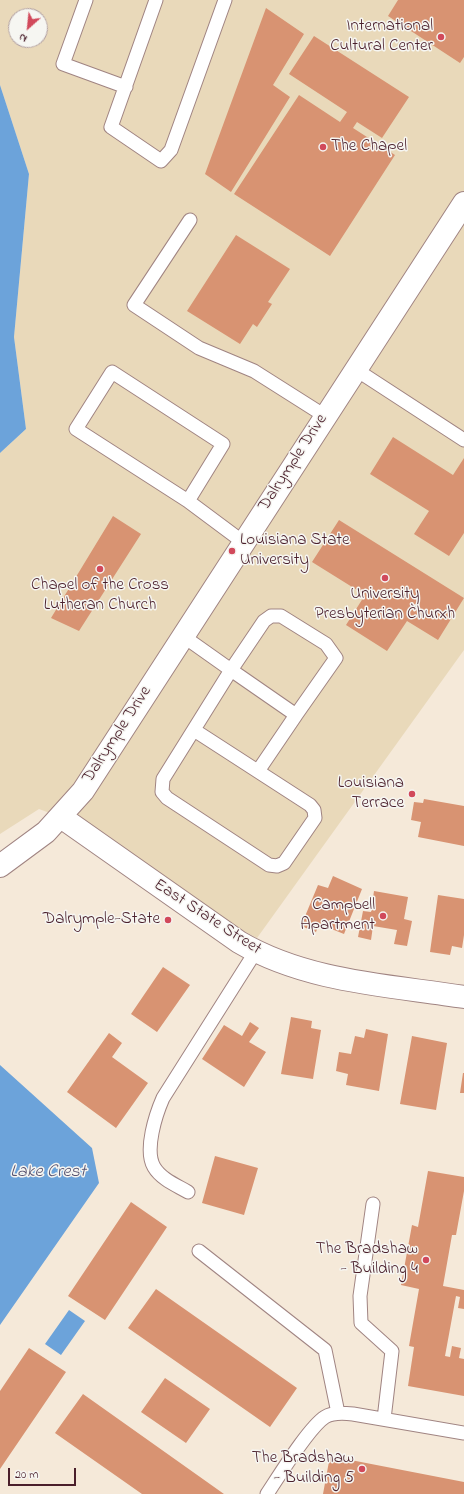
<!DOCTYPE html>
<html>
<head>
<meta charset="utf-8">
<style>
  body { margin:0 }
  #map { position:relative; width:464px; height:1494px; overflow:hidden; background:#f5e9d9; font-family:"Indie Flower",sans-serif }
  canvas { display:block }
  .north { position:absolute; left:8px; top:8px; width:40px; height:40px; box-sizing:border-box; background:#f6f6f2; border:1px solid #b1a0a2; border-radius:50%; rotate:207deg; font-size:11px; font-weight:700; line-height:16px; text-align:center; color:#4a1f2b }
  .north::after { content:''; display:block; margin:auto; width:14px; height:18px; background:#d1495b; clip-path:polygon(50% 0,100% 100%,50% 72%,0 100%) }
  .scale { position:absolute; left:8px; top:1468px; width:68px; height:18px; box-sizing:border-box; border:2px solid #4a1f2b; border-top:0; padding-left:5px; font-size:12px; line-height:14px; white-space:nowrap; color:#4a1f2b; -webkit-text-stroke:3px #f6f6f2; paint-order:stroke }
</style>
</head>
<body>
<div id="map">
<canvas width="464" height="1494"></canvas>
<div class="north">N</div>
<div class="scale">20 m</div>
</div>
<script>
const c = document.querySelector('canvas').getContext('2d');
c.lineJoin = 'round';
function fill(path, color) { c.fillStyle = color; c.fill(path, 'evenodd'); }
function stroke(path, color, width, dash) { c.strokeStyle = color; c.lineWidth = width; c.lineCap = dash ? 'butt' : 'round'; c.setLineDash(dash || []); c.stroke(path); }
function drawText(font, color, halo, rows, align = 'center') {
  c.font = font + ' "Indie Flower",sans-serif'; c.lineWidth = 3; c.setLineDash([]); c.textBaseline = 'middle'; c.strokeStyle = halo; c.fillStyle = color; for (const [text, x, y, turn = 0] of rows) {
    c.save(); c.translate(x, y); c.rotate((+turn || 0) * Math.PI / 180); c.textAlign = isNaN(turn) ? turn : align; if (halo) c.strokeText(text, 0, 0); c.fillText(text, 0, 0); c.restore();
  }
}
const built = new Path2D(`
  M 0,0 L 464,0 L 464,650 L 257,938 L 232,925 L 104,833 L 39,809 L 0,834 L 0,453 L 26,429 L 14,337 L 29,174 L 0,85 ZM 16,16 L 40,16 L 40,40 L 16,40 Z`);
const water = new Path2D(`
  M 0,85 L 29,174 L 14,337 L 26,429 L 0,453 Z
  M 0,1065 L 92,1148 L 99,1183 L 0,1325 Z
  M 69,1310 L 85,1321 L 61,1355 L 45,1344 Z`);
const building = new Path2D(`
  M 398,0 L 464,0 L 464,57 L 460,63 L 388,16 Z
  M 266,8 L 304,34 L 273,85 L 290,97 L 231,192 L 205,174 Z
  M 314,36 L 409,97 L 382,138 L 357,122 L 353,128 L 395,155 L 330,256 L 234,194 L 299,95 L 340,122 L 347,112 L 289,74 Z
  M 236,235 L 290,269 L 268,302 L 272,304 L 257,327 L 253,324 L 240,344 L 187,311 Z
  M 393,437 L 453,475 L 464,458 L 464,533 L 449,556 L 414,534 L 429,511 L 370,474 Z
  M 113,516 L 141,534 L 79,631 L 51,618 Z
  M 339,520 L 464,598 L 438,640 L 407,621 L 387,651 L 346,625 L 365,595 L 312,562 Z
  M 424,799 L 464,806 L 464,846 L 418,837 L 421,822 L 411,820 L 414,802 L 423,803 Z
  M 333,876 L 362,889 L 344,934 L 319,924 L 316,932 L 301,926 L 318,885 L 328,888 Z
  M 374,891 L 408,897 L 404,919 L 412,921 L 407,946 L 394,944 L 397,930 L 373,926 L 371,940 L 358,937 L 363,911 L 371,912 Z
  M 438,895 L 464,899 L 464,935 L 462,948 L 452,946 L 450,955 L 430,952 Z
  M 163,967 L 190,985 L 157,1032 L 131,1014 Z
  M 291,1017 L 312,1021 L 311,1028 L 321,1030 L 313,1079 L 281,1074 Z
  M 250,1022 L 259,1028 L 249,1042 L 266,1052 L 244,1087 L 202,1059 L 224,1025 L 242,1036 Z
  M 366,1029 L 388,1034 L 379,1091 L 346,1085 L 348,1074 L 336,1071 L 339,1052 L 351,1054 L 355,1036 L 364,1038 Z
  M 109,1033 L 122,1043 L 112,1057 L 148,1083 L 116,1128 L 67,1092 Z
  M 412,1036 L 447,1043 L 436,1110 L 400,1104 Z
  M 463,1073 L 464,1073 L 464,1093 L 460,1093 Z
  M 215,1156 L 258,1168 L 244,1215 L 202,1203 Z
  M 428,1171 L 464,1177 L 464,1191 L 456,1235 L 452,1235 L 443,1286 L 464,1290 L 464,1309 L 458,1308 L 460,1297 L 456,1296 L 445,1356 L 450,1357 L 452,1346 L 461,1348 L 459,1358 L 464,1359 L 464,1396 L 408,1386 L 414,1347 L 409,1346 L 419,1289 L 401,1285 L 412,1225 L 418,1227 Z
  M 131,1202 L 167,1227 L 105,1320 L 68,1296 Z
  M 156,1289 L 297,1388 L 270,1427 L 128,1328 Z
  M 29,1348 L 66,1372 L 0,1469 L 0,1391 Z
  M 165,1378 L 210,1409 L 186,1443 L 141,1412 Z
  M 83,1394 L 224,1494 L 142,1494 L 55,1433 Z
  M 330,1456 L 464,1482 L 464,1494 L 323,1494 Z`);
const lane = new Path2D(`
  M 86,0 L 63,64 L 126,87
  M 156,0 L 111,127 L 161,161 L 171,150 L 225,0
  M 190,220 L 134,305 L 199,348 L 254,371 L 325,416
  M 355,369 L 464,440
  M 188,501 L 223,444 L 112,372 L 76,429 L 188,501 L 243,542
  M 271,616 L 281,616 L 326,644 L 336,658 L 296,715 L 231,670 L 264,621 Z
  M 183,636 L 231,670 L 163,779 L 162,792 L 167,798 L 269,865 L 277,866 L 284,863 L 315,818 L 314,810 L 310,805 L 194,730
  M 258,771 L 296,715
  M 188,1192 C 176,1185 161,1179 154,1167 C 144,1150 156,1114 163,1098 L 256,951
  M 373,1204 L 360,1296 L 361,1323 L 392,1351 L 384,1419
  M 199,1251 L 325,1350 L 338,1413
  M 267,1494 C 279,1476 309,1427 325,1417 C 333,1412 344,1413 353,1414 L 464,1433`);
const street = new Path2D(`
  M 61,817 L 239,942 C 307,982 388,985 464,997`);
const secondary = new Path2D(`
  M 0,866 L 46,832 L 83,791 L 464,203`);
const markers = [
  [441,37,4,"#d1495b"],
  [323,147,4,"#d1495b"],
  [232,551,4,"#d1495b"],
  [100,569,4,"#d1495b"],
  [385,578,4,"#d1495b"],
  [412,794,4,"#d1495b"],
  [383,916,4,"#d1495b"],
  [168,920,4,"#d1495b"],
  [426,1260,4,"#d1495b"],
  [362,1469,4,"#d1495b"]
];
const poiNames = [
  ["International",433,27],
  ["Cultural Center",433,47],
  ["The Chapel",331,147,"left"],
  ["Louisiana State",240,541,"left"],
  ["University",240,561,"left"],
  ["Chapel of the Cross",100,586,"center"],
  ["Lutheran Church",100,606,"center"],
  ["University",385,595,"center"],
  ["Presbyterian Churxh",385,615,"center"],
  ["Louisiana",404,784],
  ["Terrace",404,804],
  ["Campbell",375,906],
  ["Apartment",375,926],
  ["Dalrymple-State",160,920],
  ["The Bradshaw",418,1250],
  ["- Building 4",418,1270],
  ["The Bradshaw",354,1459],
  ["- Building 5",354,1479]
];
const streetNames = [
  ["Dalrymple Drive",294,463,-57],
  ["Dalrymple Drive",118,735,-57],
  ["East State Street",207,918,33]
];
const waterNames = [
  ["Lake Crest",48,1173]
];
fill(built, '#e9d9ba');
fill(water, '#6ca3da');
fill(building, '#d89372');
stroke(lane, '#a08482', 15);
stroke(street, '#a08482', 24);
stroke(secondary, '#a08482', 24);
stroke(lane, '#fff', 13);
stroke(street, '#fff', 22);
stroke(secondary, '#fff', 22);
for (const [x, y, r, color] of markers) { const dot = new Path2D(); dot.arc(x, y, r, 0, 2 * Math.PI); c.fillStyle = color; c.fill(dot); stroke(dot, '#f6f6f2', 1.5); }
drawText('17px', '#4a1f2b', '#f6f6f2', poiNames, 'right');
drawText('17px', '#4a1f2b', '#f6f6f2', streetNames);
drawText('italic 18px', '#585471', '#f6f6f2', waterNames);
</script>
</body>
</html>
